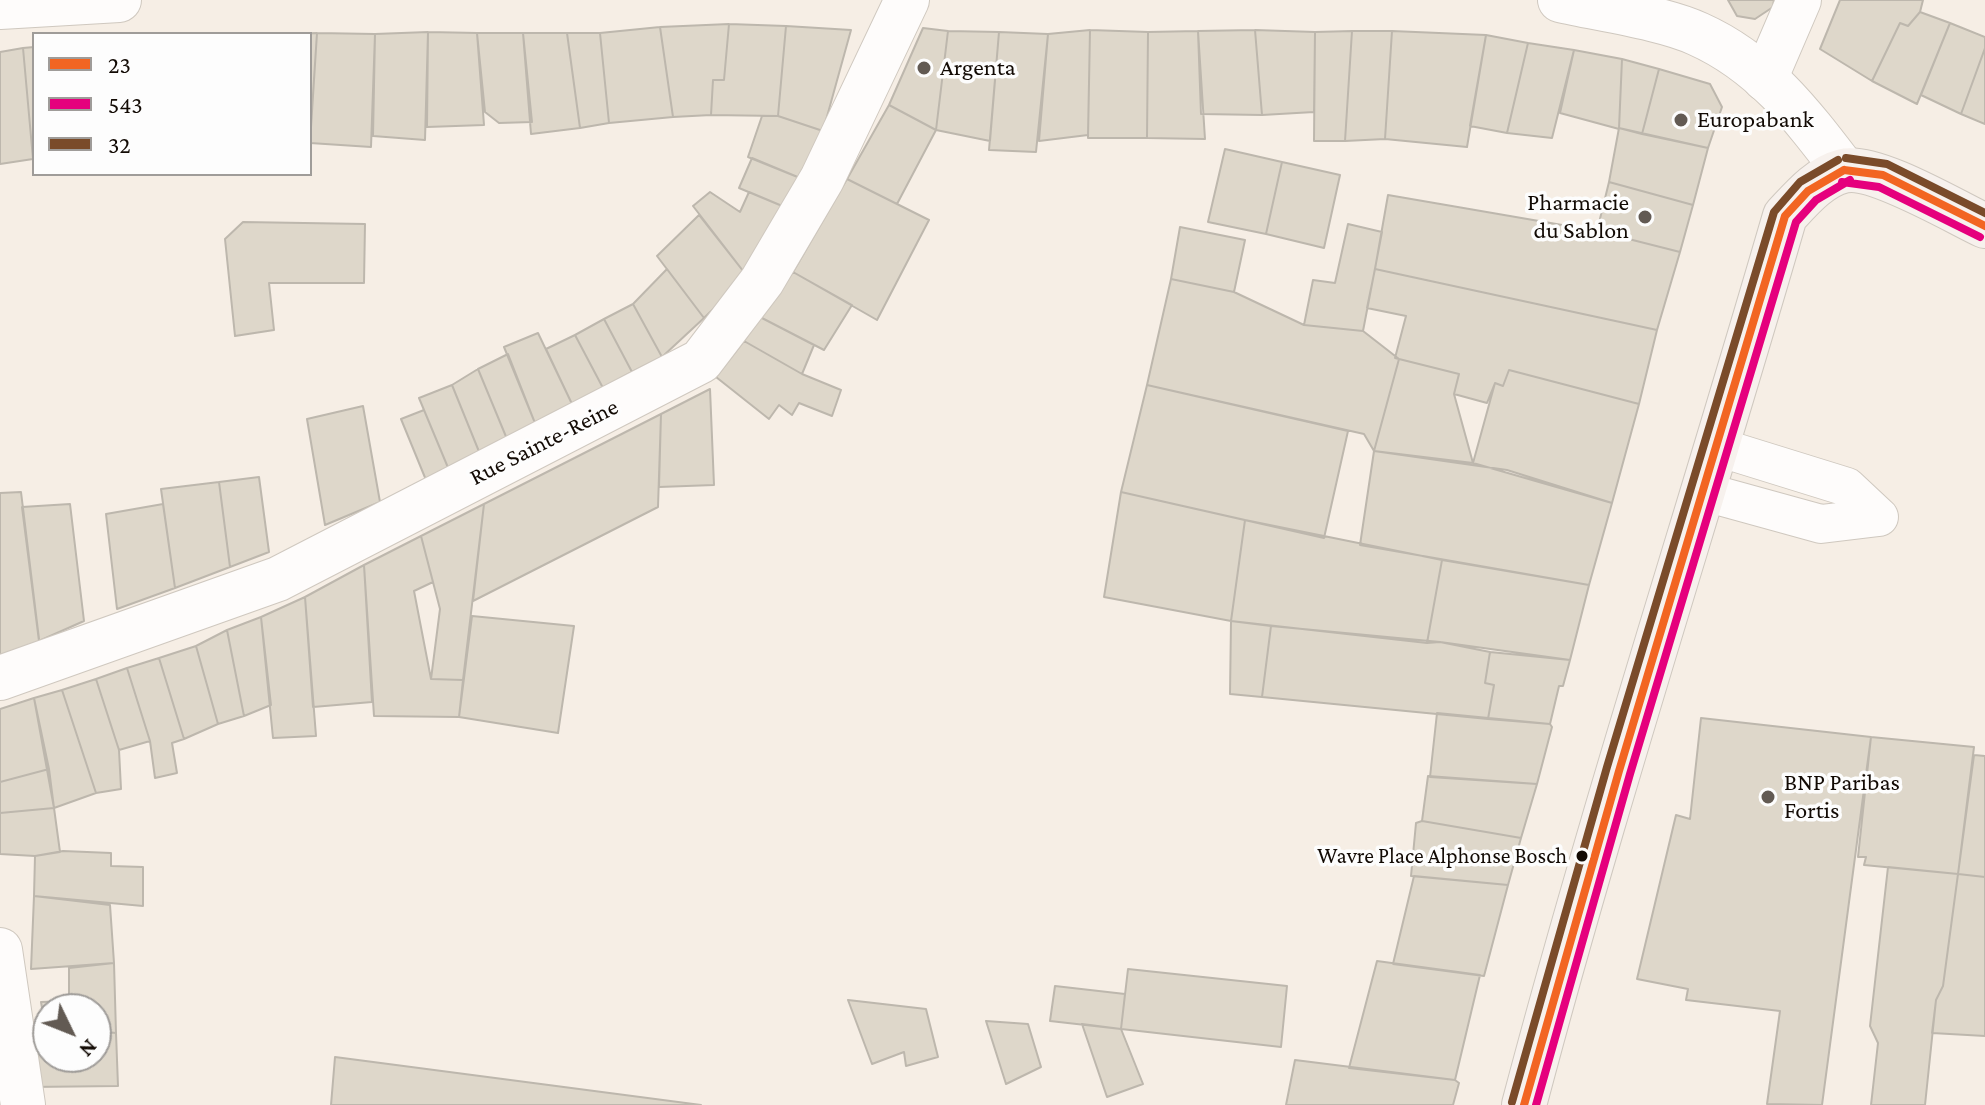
<!DOCTYPE html>
<html>
<head>
<meta charset="utf-8">
<style>
  body { margin:0 }
  #map { position:relative; width:1985px; height:1105px; overflow:hidden; background:#f6eee5; font-family:"Crimson Pro",serif }
  canvas { display:block }
  .legend { position:absolute; left:32px; top:32px; width:280px; height:144px; box-sizing:border-box; background:#fdfdfd; border:2px solid #9f9c99; margin:0; padding:10px 14px; list-style:none; font-size:24px; color:#120a04 }
  .legend li { display:flex; align-items:center; gap:16px; height:40px }
  .legend b { width:40px; border:2px solid #9f9c99 }
  .north { position:absolute; left:32px; top:993px; width:80px; height:80px; box-sizing:border-box; background:#fdfdfd; border:2px solid #9f9c99; border-radius:50%; rotate:133deg; font-size:22px; font-weight:700; line-height:32px; text-align:center; color:#120a04 }
  .north::after { content:''; display:block; margin:auto; width:28px; height:36px; background:#625a53; clip-path:polygon(50% 0,100% 100%,50% 72%,0 100%) }
</style>
</head>
<body>
<div id="map">
<canvas width="1985" height="1105"></canvas>
<ul class="legend">
<li><b style="height:10px;background:#f26522"></b>23</li>
<li><b style="height:10px;background:#e5007d"></b>543</li>
<li><b style="height:10px;background:#7a4b2a"></b>32</li>
</ul>
<div class="north">N</div>
</div>
<script>
const c = document.querySelector('canvas').getContext('2d');
c.lineJoin = 'round';
function fill(path, color) { c.fillStyle = color; c.fill(path, 'evenodd'); }
function stroke(path, color, width, dash) { c.strokeStyle = color; c.lineWidth = width; c.lineCap = dash ? 'butt' : 'round'; c.setLineDash(dash || []); c.stroke(path); }
function drawText(font, color, halo, rows, align = 'center') {
  c.font = font + ' "Crimson Pro",serif'; c.lineWidth = 7; c.setLineDash([]); c.textBaseline = 'middle'; c.strokeStyle = halo; c.fillStyle = color; for (const [text, x, y, turn = 0] of rows) {
    c.save(); c.translate(x, y); c.rotate((+turn || 0) * Math.PI / 180); c.textAlign = isNaN(turn) ? turn : align; if (halo) c.strokeText(text, 0, 0); c.fillText(text, 0, 0); c.restore();
  }
}
const building = new Path2D(`
  M 1728,0 L 1774,0 L 1773,7 L 1755,19 L 1737,16 Z
  M 1840,0 L 1923,0 L 1920,12 L 1908,26 L 1900,23 L 1872,81 L 1820,49 Z
  M 1920,12 L 1950,23 L 1917,104 L 1872,81 L 1900,23 L 1908,26 Z
  M 1950,23 L 1985,37 L 1985,48 L 1961,114 L 1921,95 Z
  M 729,24 L 786,26 L 778,116 L 711,115 L 713,80 L 724,80 Z
  M 729,24 L 724,80 L 713,80 L 711,115 L 673,117 L 660,27 Z
  M 786,26 L 851,30 L 823,131 L 778,116 Z
  M 660,27 L 673,117 L 609,123 L 600,33 Z
  M 923,28 L 948,31 L 936,130 L 889,105 Z
  M 1090,30 L 1148,32 L 1147,138 L 1088,138 Z
  M 1090,30 L 1088,135 L 1039,141 L 1048,34 Z
  M 1255,30 L 1315,32 L 1314,112 L 1262,115 Z
  M 1255,30 L 1262,115 L 1201,114 L 1198,31 Z
  M 948,31 L 999,32 L 990,141 L 936,130 Z
  M 1198,31 L 1205,139 L 1147,138 L 1148,32 Z
  M 1352,31 L 1345,141 L 1314,141 L 1315,32 Z
  M 1352,31 L 1392,31 L 1385,139 L 1345,141 Z
  M 1392,31 L 1486,35 L 1467,147 L 1385,139 Z
  M 428,32 L 477,33 L 484,125 L 427,127 Z
  M 428,32 L 425,140 L 373,136 L 375,34 Z
  M 999,32 L 1048,34 L 1036,152 L 989,150 Z
  M 317,33 L 375,34 L 371,147 L 310,143 Z
  M 317,33 L 311,125 L 310,125 L 310,34 L 289,34 Z
  M 477,33 L 523,33 L 532,122 L 499,123 L 485,112 Z
  M 523,33 L 567,33 L 580,128 L 531,134 Z
  M 567,33 L 600,33 L 609,123 L 580,128 Z
  M 1486,35 L 1528,43 L 1507,133 L 1470,126 Z
  M 1528,43 L 1574,50 L 1552,138 L 1507,133 Z
  M 34,47 L 34,159 L 33,159 L 23,48 Z
  M 23,48 L 33,159 L 0,164 L 0,52 Z
  M 1985,48 L 1985,124 L 1961,114 Z
  M 1574,50 L 1622,59 L 1619,129 L 1560,113 Z
  M 1622,59 L 1659,69 L 1642,134 L 1619,128 Z
  M 1659,69 L 1710,84 L 1722,107 L 1708,148 L 1642,134 Z
  M 889,105 L 936,130 L 897,204 L 847,179 Z
  M 762,116 L 778,116 L 823,131 L 800,178 L 748,157 Z
  M 1619,128 L 1708,148 L 1693,205 L 1609,182 Z
  M 1225,149 L 1282,162 L 1266,234 L 1208,222 Z
  M 752,158 L 800,178 L 787,208 L 739,188 Z
  M 1282,162 L 1340,175 L 1324,248 L 1266,234 Z
  M 847,179 L 929,220 L 877,320 L 793,272 Z
  M 1609,182 L 1693,205 L 1680,252 L 1597,231 Z
  M 710,192 L 740,212 L 749,192 L 787,208 L 747,276 L 693,206 Z
  M 1388,195 L 1597,231 L 1680,252 L 1657,330 L 1375,269 Z
  M 699,215 L 747,276 L 704,318 L 657,256 Z
  M 243,222 L 365,224 L 364,283 L 269,283 L 274,330 L 235,336 L 225,239 Z
  M 1348,224 L 1382,232 L 1363,331 L 1304,325 L 1313,280 L 1335,283 Z
  M 1180,227 L 1245,240 L 1234,292 L 1171,279 Z
  M 667,269 L 704,318 L 662,357 L 633,304 Z
  M 1375,269 L 1657,330 L 1639,404 L 1509,370 L 1503,386 L 1495,383 L 1487,403 L 1454,394 L 1459,374 L 1395,358 L 1406,316 L 1367,308 Z
  M 793,272 L 852,305 L 824,350 L 760,317 Z
  M 1171,279 L 1234,292 L 1304,325 L 1363,331 L 1399,359 L 1374,451 L 1364,434 L 1147,385 Z
  M 633,304 L 662,357 L 632,372 L 604,319 Z
  M 760,317 L 814,345 L 802,374 L 744,341 Z
  M 604,319 L 632,372 L 603,388 L 575,335 Z
  M 538,333 L 572,404 L 535,423 L 504,347 Z
  M 575,335 L 603,388 L 572,404 L 546,349 Z
  M 744,341 L 802,374 L 841,390 L 832,416 L 799,403 L 792,415 L 779,405 L 769,419 L 716,377 Z
  M 508,354 L 535,423 L 507,439 L 478,369 Z
  M 1399,359 L 1459,374 L 1454,394 L 1473,463 L 1374,451 Z
  M 478,369 L 507,439 L 480,454 L 452,385 Z
  M 1509,370 L 1639,404 L 1612,503 L 1473,463 L 1495,383 L 1503,386 Z
  M 452,385 L 480,454 L 449,470 L 419,398 Z
  M 1147,385 L 1348,431 L 1324,538 L 1121,492 Z
  M 710,389 L 714,485 L 659,487 L 661,414 Z
  M 363,406 L 380,502 L 325,525 L 307,419 Z
  M 424,410 L 449,470 L 426,480 L 401,419 Z
  M 661,414 L 658,507 L 473,601 L 484,504 Z
  M 1374,451 L 1507,470 L 1612,503 L 1589,585 L 1360,545 Z
  M 259,477 L 269,552 L 230,567 L 219,482 Z
  M 219,482 L 230,567 L 175,588 L 161,489 Z
  M 21,492 L 40,647 L 0,663 L 0,493 Z
  M 1121,492 L 1245,520 L 1231,621 L 1104,597 Z
  M 70,504 L 84,621 L 39,641 L 22,507 Z
  M 163,504 L 175,588 L 117,609 L 106,514 Z
  M 484,504 L 463,680 L 431,679 L 440,609 L 421,536 Z
  M 1245,520 L 1442,560 L 1427,643 L 1231,621 Z
  M 421,536 L 433,582 L 414,591 L 431,679 L 463,680 L 459,717 L 374,716 L 364,565 Z
  M 1442,560 L 1589,585 L 1570,660 L 1440,642 L 1427,643 Z
  M 364,565 L 372,702 L 313,707 L 305,597 Z
  M 305,597 L 316,736 L 273,738 L 261,617 Z
  M 472,616 L 574,626 L 558,733 L 459,717 Z
  M 261,617 L 271,705 L 244,716 L 227,630 Z
  M 1231,621 L 1271,626 L 1262,697 L 1230,694 Z
  M 1271,626 L 1440,642 L 1490,652 L 1485,683 L 1494,685 L 1488,719 L 1262,697 Z
  M 227,630 L 244,716 L 218,724 L 196,646 Z
  M 196,646 L 218,724 L 184,739 L 159,658 Z
  M 1490,652 L 1570,660 L 1563,686 L 1559,686 L 1550,724 L 1488,719 L 1494,685 L 1485,683 Z
  M 159,658 L 184,739 L 172,743 L 177,773 L 155,778 L 150,741 L 127,668 Z
  M 127,668 L 150,741 L 119,750 L 96,679 Z
  M 96,679 L 119,750 L 121,789 L 96,793 L 62,690 Z
  M 62,690 L 96,793 L 54,808 L 34,698 Z
  M 34,698 L 49,769 L 0,782 L 0,709 Z
  M 1437,713 L 1550,724 L 1552,727 L 1537,784 L 1430,777 Z
  M 1701,718 L 1871,737 L 1822,1105 L 1767,1104 L 1780,1011 L 1686,1000 L 1688,989 L 1637,979 L 1676,815 L 1690,819 Z
  M 1871,737 L 1974,747 L 1958,874 L 1864,865 L 1866,857 L 1858,857 Z
  M 1974,755 L 1985,756 L 1985,877 L 1958,874 Z
  M 49,769 L 54,808 L 0,813 L 0,782 Z
  M 1428,776 L 1537,784 L 1521,838 L 1422,821 Z
  M 54,808 L 60,852 L 35,856 L 0,854 L 0,813 Z
  M 1422,821 L 1521,838 L 1508,885 L 1411,876 L 1416,823 Z
  M 63,851 L 111,853 L 111,866 L 143,867 L 143,906 L 34,896 L 35,856 Z
  M 1888,867 L 1958,874 L 1943,986 L 1936,1000 L 1925,1105 L 1871,1105 L 1878,1043 L 1870,1026 Z
  M 1958,874 L 1985,877 L 1985,1036 L 1932,1033 L 1936,1000 L 1943,986 Z
  M 1414,876 L 1508,885 L 1484,976 L 1393,964 Z
  M 34,896 L 110,905 L 114,963 L 31,969 Z
  M 1377,961 L 1480,975 L 1455,1080 L 1349,1068 Z
  M 114,963 L 116,1033 L 96,1031 L 96,1009 L 48,1009 L 48,1026 L 45,1025 L 41,1002 L 69,1001 L 69,968 Z
  M 1128,969 L 1287,986 L 1281,1047 L 1121,1029 Z
  M 1055,986 L 1125,994 L 1121,1029 L 1050,1021 Z
  M 848,1000 L 926,1009 L 938,1057 L 906,1066 L 904,1052 L 872,1064 Z
  M 986,1021 L 1028,1024 L 1041,1067 L 1006,1084 Z
  M 1082,1024 L 1121,1029 L 1143,1084 L 1107,1097 Z
  M 45,1025 L 48,1026 L 48,1057 L 96,1057 L 96,1031 L 116,1033 L 118,1086 L 30,1087 L 24,1028 Z
  M 335,1057 L 701,1105 L 331,1105 Z
  M 1295,1060 L 1455,1080 L 1459,1083 L 1453,1105 L 1286,1105 Z`);
const service = new Path2D(`
  M 1718,447 L 1847,487 L 1879,517
  M 1705,492 L 1821,524 L 1879,517`);
const minor = new Path2D(`
  M 1765,79 L 1799,0
  M 0,678 L 278,579 L 701,361 L 762,281 L 822,179 L 907,0
  M 0,950 L 23,1105`);
const tertiary = new Path2D(`
  M 1560,0 C 1599,9 1664,18 1698,34 C 1763,63 1802,115 1844,170
  M 0,7 L 119,0`);
const secondary = new Path2D(`
  M 1524,1105 C 1603,806 1699,513 1785,216 C 1801,199 1819,177 1843,171 C 1873,163 1955,212 1985,226`);
const bus1 = new Path2D(`
  M 1844,170 L 1883,175 L 1985,226
  M 1524,1105 L 1619,771 L 1785,216 L 1808,191 L 1844,170`);
const bus2 = new Path2D(`
  M 1842,182 L 1879,187 L 1980,237
  M 1536,1105 L 1630,774 L 1796,222 L 1816,200 L 1850,180`);
const bus3 = new Path2D(`
  M 1846,158 L 1887,164 L 1985,213
  M 1512,1102 L 1607,767 L 1774,212 L 1800,182 L 1838,160`);
const markers = [
  [924,68,8,"#625a53"],
  [1681,120,8,"#625a53"],
  [1645,217,8,"#625a53"],
  [1768,797,8,"#625a53"],
  [1582,856,7,"#120a04"]
];
const busNames = [
  ["Wavre Place Alphonse Bosch",1567,856]
];
const poiNames = [
  ["Argenta",940,68],
  ["Europabank",1697,120],
  ["Pharmacie",1629,203,"right"],
  ["du Sablon",1629,231,"right"],
  ["BNP Paribas",1784,783],
  ["Fortis",1784,811]
];
const streetNames = [
  ["Rue Sainte-Reine",544,442,-27]
];
fill(building, '#ded7ca');
stroke(building, '#bdb7ad', 2);
stroke(service, '#cfc8bf', 40);
stroke(minor, '#cfc8bf', 46);
stroke(tertiary, '#cfc8bf', 46);
stroke(secondary, '#cfc8bf', 46);
stroke(service, '#fefcfb', 38);
stroke(minor, '#fefcfb', 44);
stroke(tertiary, '#fefcfb', 44);
stroke(secondary, '#f7f1ed', 44);
stroke(bus1, '#f26522', 8);
stroke(bus2, '#e5007d', 8);
stroke(bus3, '#7a4b2a', 8);
for (const [x, y, r, color] of markers) { const dot = new Path2D(); dot.arc(x, y, r, 0, 2 * Math.PI); c.fillStyle = color; c.fill(dot); stroke(dot, '#fdfdfd', 3); }
drawText('22px', '#120a04', '#fdfdfd', busNames, 'right');
drawText('24px', '#120a04', '#fdfdfd', poiNames, 'left');
drawText('24px', '#120a04', '#fdfdfd', streetNames);
</script>
</body>
</html>
